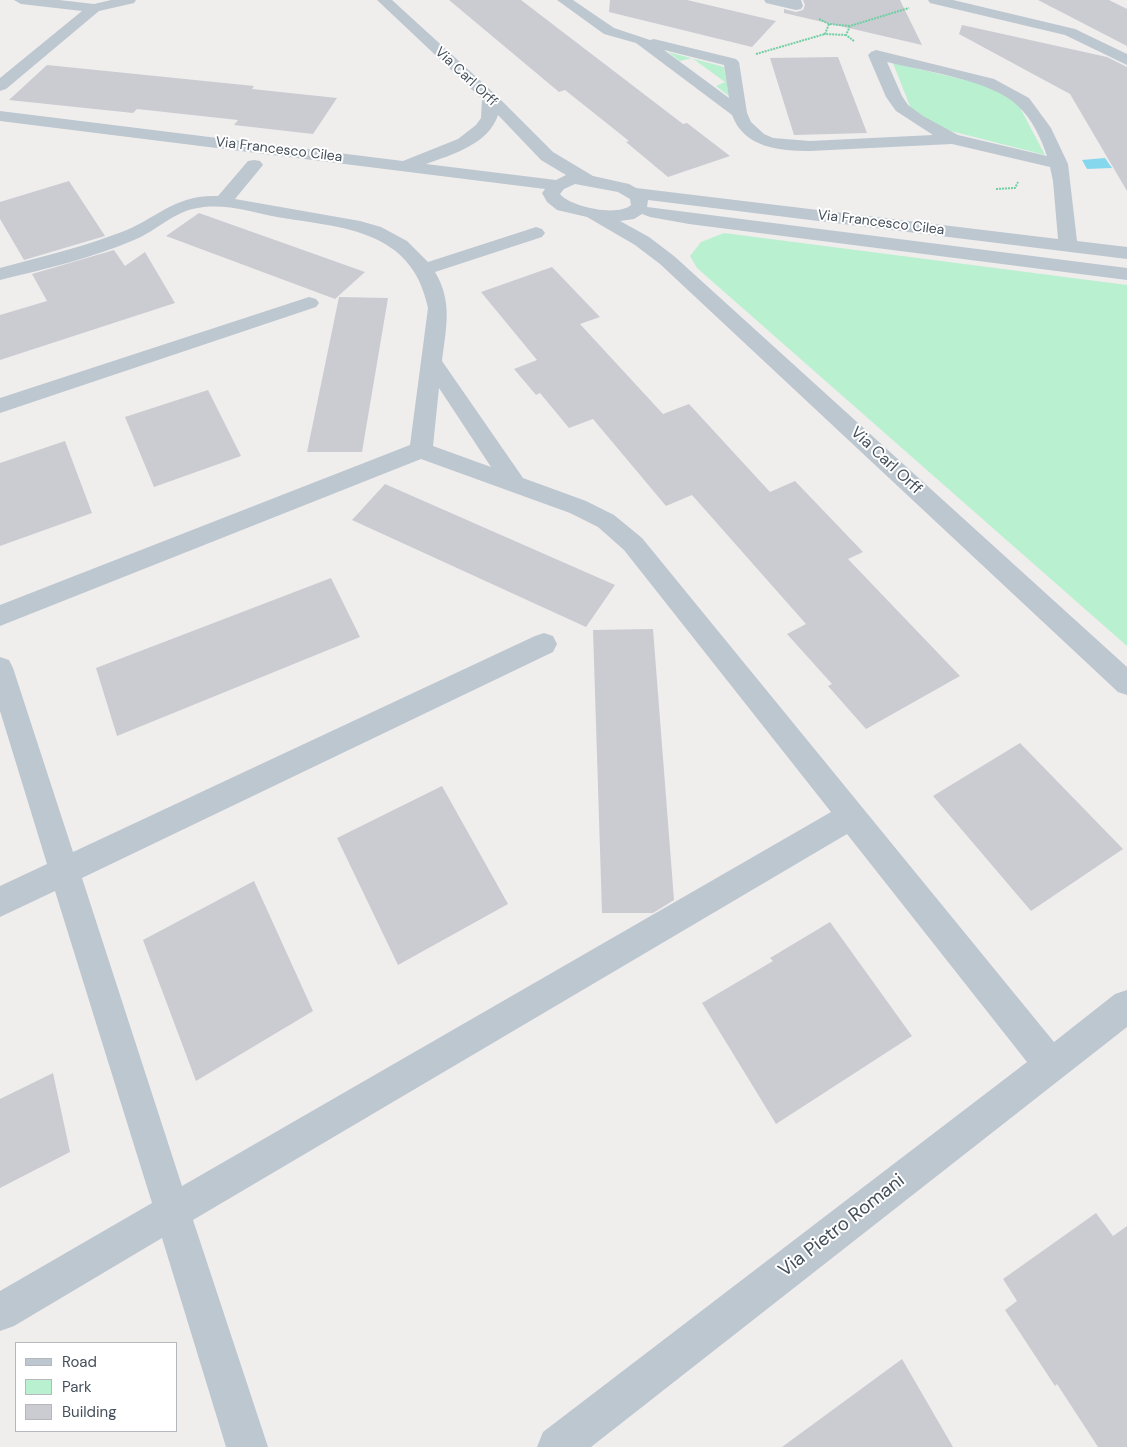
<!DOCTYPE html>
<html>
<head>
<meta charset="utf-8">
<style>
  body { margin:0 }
  #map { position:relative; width:1127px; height:1447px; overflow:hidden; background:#f0eded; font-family:"DM Sans",sans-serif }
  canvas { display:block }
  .legend { position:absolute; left:15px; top:1342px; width:162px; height:90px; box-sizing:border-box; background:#fff; border:1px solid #b5b9bd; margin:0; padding:6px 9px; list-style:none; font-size:15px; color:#45505b }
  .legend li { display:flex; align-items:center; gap:10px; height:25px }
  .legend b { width:25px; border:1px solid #b5b9bd }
</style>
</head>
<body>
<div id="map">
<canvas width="1127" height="1447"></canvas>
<ul class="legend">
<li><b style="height:6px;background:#bdc7d0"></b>Road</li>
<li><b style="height:14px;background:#b9f0cf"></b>Park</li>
<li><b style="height:14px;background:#caccd2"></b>Building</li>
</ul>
</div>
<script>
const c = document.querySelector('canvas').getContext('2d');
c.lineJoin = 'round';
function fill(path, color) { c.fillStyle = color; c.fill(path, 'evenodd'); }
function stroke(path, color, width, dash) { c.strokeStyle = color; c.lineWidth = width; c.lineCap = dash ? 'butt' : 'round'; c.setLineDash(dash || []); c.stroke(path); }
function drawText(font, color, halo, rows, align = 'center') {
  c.font = font + ' "DM Sans",sans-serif'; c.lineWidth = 4; c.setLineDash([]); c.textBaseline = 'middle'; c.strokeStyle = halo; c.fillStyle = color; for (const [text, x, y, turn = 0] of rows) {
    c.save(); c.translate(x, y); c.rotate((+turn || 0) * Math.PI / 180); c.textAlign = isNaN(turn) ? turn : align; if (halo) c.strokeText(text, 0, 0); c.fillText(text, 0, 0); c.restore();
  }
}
const green = new Path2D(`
  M 668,52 L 724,67 L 729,96 L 716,86 L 725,82 L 692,58 L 680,61 Z
  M 893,63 L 986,85 L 1017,102 L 1045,155 L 943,129 L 911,109 Z
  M 724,233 L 1127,285 L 1127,646 L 697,268 L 690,256 L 701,242 Z`);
const water = new Path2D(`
  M 1105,158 L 1112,168 L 1087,169 L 1082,160 Z`);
const building = new Path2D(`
  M 449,0 L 521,0 L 683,124 L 687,123 L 730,156 L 668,177 L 626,142 L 629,141 L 565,90 L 559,92 Z
  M 610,0 L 687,0 L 776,21 L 752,47 L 609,12 Z
  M 803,0 L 900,0 L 922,45 L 784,13 L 784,9 L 796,12 L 803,10 L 805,5 Z
  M 1038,0 L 1109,0 L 1127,9 L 1127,46 Z
  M 962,25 L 1107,57 L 1127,67 L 1127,191 L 1070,94 L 959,34 Z
  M 838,57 L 867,133 L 794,135 L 770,58 Z
  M 47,65 L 254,86 L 252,89 L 337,98 L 313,134 L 234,125 L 238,120 L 137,109 L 133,113 L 9,100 Z
  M 69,181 L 105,236 L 24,260 L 0,219 L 0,202 Z
  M 199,213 L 365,272 L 335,299 L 166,236 Z
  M 114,250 L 125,266 L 145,252 L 175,303 L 0,360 L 0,315 L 47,301 L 32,274 Z
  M 552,267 L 600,317 L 580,324 L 663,414 L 689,404 L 770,492 L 795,481 L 863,552 L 848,559 L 960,676 L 866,729 L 828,686 L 832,684 L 787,634 L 806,624 L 692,495 L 666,506 L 593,419 L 569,428 L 540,393 L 536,395 L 514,369 L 537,360 L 481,292 Z
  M 339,297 L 388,298 L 362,452 L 307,452 Z
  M 208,390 L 241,456 L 154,487 L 125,417 Z
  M 65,441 L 92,513 L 0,546 L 0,463 Z
  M 385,484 L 615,585 L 586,627 L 352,520 Z
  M 331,578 L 360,637 L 117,736 L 96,668 Z
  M 653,629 L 674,900 L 653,913 L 602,913 L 593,630 Z
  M 1020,743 L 1123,849 L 1031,911 L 933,796 Z
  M 442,786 L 508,904 L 398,965 L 337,838 Z
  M 254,881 L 313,1011 L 196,1081 L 143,940 Z
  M 830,922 L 912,1036 L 776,1124 L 702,1003 L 773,961 L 770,958 Z
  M 53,1073 L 70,1152 L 0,1188 L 0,1099 Z
  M 1096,1213 L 1113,1236 L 1127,1226 L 1127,1447 L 1098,1447 L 1057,1384 L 1055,1386 L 1005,1310 L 1017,1301 L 1003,1279 Z
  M 902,1359 L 953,1447 L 782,1447 Z`);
const path = new Path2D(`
  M 819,19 L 829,24 L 850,26
  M 829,24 L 825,34 L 846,35
  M 854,41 L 846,35 L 850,26 L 909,8
  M 756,54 L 825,34
  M 996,189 L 1015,188 L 1018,182`);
const minor = new Path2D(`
  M 14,0 L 59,0 L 94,4 L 111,0 L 136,0 L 134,3 L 99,11 L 6,89 L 0,91 L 0,78 L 82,11 L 21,4 Z
  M 377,0 L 392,0 L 496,95 L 553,152 L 593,176 L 629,184 L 636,188 L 1058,239 L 1053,181 L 1050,167 L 952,144 L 810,151 C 780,151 744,148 732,115 L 636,43 L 604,34 L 557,0 L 573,0 L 614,28 L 650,40 L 654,39 L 736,59 L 739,62 L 747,113 L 751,122 L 764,134 L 773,138 L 810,141 L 933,135 L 896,111 L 886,97 L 868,55 L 871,52 L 876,50 L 994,79 L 1029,98 L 1051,128 L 1068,164 L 1077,241 L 1127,247 L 1127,259 L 648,200 L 647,207 L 1127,268 L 1127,280 L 689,224 L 650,217 L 642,214 L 634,219 L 620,221 L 649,237 L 674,256 L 1127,667 L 1127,695 L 1118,692 L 660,264 L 635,245 L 587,217 L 557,210 L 547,202 L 542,193 L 545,189 L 0,121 L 0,111 L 403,161 L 458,139 L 476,125 L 481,118 L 482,99 ZM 664,50 L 724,65 L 729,98 ZM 887,62 C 923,71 992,80 1018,106 C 1032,119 1041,138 1047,156 L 958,135 L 923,116 L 908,105 L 902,96 ZM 498,115 L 541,160 L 566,175 L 556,180 L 426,164 C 451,155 489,144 498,115 ZM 575,184 L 618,192 L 630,199 L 631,205 C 618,217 570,207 560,194 L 564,189 Z
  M 764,0 L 801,0 L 803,6 L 801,9 L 796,10 L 766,3 Z
  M 928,0 L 953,0 L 1075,29 L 1127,54 L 1127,65 L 1065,35 L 930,3 Z
  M 254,160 L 260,161 L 263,165 L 235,199 L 360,221 L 381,227 L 407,241 L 428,262 L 530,229 L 536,227 L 542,229 L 545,233 L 542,237 L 435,272 C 453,302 446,328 442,361 L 523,478 L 586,501 L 614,515 L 642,538 L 1054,1042 L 1115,994 L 1127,990 L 1127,1027 L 591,1447 L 537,1447 L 543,1432 L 1027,1062 L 847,834 L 193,1220 L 268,1447 L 226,1447 L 162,1238 L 14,1326 L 0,1331 L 0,1291 L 152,1203 L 55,891 L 0,917 L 0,886 L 47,864 L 0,711 L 0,657 L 9,660 L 13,668 L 73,852 L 535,636 L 544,633 L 553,636 L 557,644 L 553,652 L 82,878 L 182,1186 L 831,812 L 624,550 L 598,527 L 570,513 L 421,459 L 0,626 L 0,605 L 410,445 L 428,308 C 412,229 343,228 277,217 C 252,212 224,203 198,208 C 175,211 156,231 134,240 C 92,258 45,269 0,280 L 0,268 C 40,257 80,248 119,233 C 157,219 174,194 218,196 L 248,161 ZM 439,388 L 491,467 L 433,446 Z
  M 309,297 L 316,299 L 319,303 L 316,307 L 0,413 L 0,398 Z`);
const farStreetnames = [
  ["Via Carl Orff",466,77,43],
  ["Via Francesco Cilea",279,150,7],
  ["Via Francesco Cilea",881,223,7]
];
const streetNames = [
  ["Via Carl Orff",886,461,43]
];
const nearStreetnames = [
  ["Via Pietro Romani",842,1226,-38]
];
fill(green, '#b9f0cf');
fill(water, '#85d7ee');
fill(building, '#caccd2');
stroke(path, '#70cfa2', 2, [2, 1]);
fill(minor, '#bdc7d0');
drawText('14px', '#45505b', '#fff', farStreetnames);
drawText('16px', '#45505b', '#fff', streetNames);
drawText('19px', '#45505b', '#fff', nearStreetnames);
</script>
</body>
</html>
